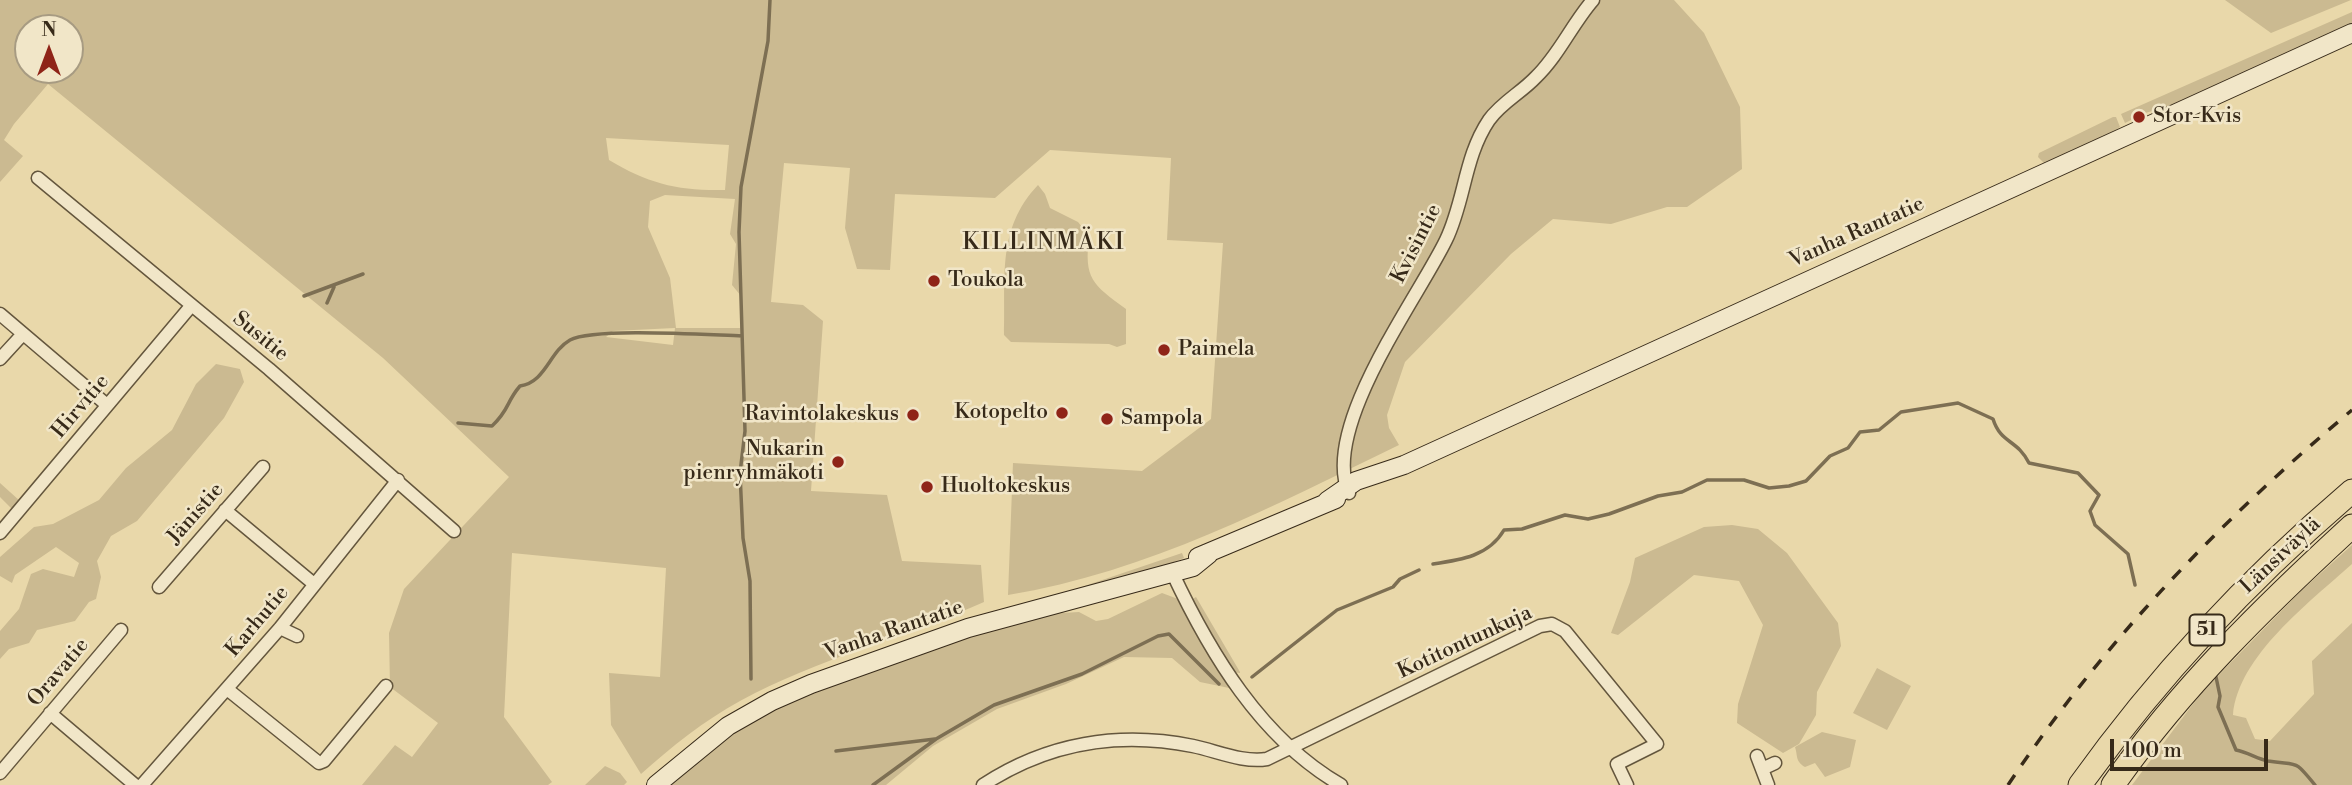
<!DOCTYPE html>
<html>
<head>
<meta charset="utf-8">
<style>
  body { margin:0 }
  #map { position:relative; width:2352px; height:785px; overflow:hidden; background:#e9d8aa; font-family:"Libre Bodoni",serif }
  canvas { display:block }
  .north { position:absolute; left:14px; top:14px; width:70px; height:70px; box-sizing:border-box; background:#f1e6c8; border:2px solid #a79b82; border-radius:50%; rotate:0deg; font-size:19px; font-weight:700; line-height:28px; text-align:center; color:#372a19 }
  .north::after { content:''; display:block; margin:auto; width:24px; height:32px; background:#8f2418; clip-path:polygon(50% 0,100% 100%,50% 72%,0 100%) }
  .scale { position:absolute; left:2110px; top:739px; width:158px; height:32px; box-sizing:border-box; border:4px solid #372a19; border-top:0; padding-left:9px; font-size:21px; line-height:24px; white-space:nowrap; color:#372a19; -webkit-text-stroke:5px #f1e6c8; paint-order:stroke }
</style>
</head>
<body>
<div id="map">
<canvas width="2352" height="785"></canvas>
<div class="north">N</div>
<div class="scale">100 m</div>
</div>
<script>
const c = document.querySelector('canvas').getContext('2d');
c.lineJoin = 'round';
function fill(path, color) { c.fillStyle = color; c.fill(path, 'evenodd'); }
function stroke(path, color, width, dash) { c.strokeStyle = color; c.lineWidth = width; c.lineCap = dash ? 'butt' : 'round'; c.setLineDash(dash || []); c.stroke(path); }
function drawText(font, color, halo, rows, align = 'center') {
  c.font = font + ' "Libre Bodoni",serif'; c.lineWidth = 5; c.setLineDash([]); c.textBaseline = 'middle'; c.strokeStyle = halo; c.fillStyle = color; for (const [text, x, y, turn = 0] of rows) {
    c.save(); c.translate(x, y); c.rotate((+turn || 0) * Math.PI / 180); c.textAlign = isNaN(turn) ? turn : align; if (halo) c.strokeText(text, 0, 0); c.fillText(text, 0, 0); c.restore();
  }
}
const green = new Path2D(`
  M 0,0 L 1674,0 L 1704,33 L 1740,107 L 1742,169 L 1687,207 L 1667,207 L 1611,224 L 1553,219 L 1511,254 L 1405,362 L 1387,415 L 1389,428 L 1399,445 C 1273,506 1148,572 1008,595 L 1013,463 L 1142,471 L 1211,419 L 1223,243 L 1167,240 L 1171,158 L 1050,150 L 995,198 L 895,194 L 890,270 L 857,269 L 845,228 L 850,168 L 784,163 L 771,302 L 803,305 L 823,321 L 811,491 L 887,495 L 902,561 L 981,565 L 984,602 C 904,637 818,659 740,701 C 705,720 671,747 641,774 L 611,725 L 609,673 L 660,677 L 666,568 L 512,553 L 504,717 L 552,782 L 548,785 L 362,785 L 395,745 L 412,757 L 438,723 L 390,687 L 389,633 L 404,589 L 509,477 L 383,358 L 48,84 L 14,124 L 4,140 L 23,156 L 0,182 ZM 28,28 L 70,28 L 70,70 L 28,70 ZM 606,138 L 729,145 L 725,190 C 679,191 649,184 609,160 ZM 665,195 L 735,199 L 730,234 L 736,244 L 732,285 L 741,296 L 740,328 L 676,328 L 670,278 L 648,227 L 650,201 ZM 675,328 L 673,345 L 606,337 L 613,331 Z
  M 2225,0 L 2351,0 L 2271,33 Z
  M 2352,12 L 2352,27 L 2193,100 L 2145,113 L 2125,123 L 2121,114 Z
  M 2113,117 L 2116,117 L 2120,127 L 2099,142 L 2050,164 L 2044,163 L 2038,157 L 2039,153 Z
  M 1038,185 L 1045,194 L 1050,208 L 1078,222 L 1089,236 C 1084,279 1092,284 1126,309 L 1126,344 L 1117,347 L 1109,344 L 1011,342 L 1004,335 C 1006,279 996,229 1038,185 Z
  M 216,364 L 240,369 L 244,382 L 224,418 L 137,521 L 111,536 L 97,561 L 101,577 L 96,599 L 89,602 L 75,621 L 37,630 L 29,643 L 9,649 L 0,659 L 0,631 L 19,609 L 31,574 L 43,569 L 74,577 L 79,563 L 56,547 L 15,575 L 12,583 L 0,576 L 0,557 L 34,527 L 53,524 L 99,500 L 126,468 L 172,430 L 196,384 Z
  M 0,483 L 20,501 L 12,509 L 0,497 Z
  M 1732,525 L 1758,529 L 1787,553 L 1838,623 L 1841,646 L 1817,692 L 1816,715 L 1799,744 L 1783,753 L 1737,723 L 1738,704 L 1763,625 L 1739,581 L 1694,575 L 1618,635 L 1611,633 L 1630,582 L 1635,558 L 1704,527 Z
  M 2352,545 L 2352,564 C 2310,602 2238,656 2233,715 L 2246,718 L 2255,739 L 2270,741 L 2314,694 L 2312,661 L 2352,623 L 2352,785 L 2132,785 L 2202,692 L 2301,591 Z
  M 1182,553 L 1184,558 L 1149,572 L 1055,596 Z
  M 1162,593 L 1178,599 L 1207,652 L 1234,689 L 1200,682 L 1172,658 L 1124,657 L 1066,684 L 997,709 L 933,746 L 886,785 L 667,785 L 749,717 L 931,647 L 1045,614 L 1079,612 L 1096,621 L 1108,619 Z
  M 1196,597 L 1240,672 L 1240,673 L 1233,672 L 1191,600 Z
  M 1877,668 L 1911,686 L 1887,730 L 1853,713 Z
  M 1822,732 L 1856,740 L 1850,767 L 1825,777 L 1815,763 L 1805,767 C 1795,761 1798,756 1795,747 Z
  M 605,766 L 620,773 L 627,782 L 624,785 L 585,785 Z`);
const stream = new Path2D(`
  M 304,296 L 363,274
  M 327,303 L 334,287
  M 458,423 L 492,426 C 510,409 506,402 520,386 C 546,382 549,352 570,340 C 594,327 709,335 742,336
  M 1433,564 C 1461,560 1489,556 1504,530 L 1522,529 L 1565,515 L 1588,519 L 1609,514 L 1658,496 L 1682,492 L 1707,480 L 1744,480 L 1769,488 L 1789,486 L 1806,481 L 1830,456 L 1848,448 L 1860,432 L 1879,430 L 1901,412 L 1958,403 L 1993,419 C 2001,444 2017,439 2029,463 L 2078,473 L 2099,495 L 2090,511 L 2095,525 L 2128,554 L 2135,585
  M 1252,677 L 1337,610 L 1393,587 L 1400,579 L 1419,570
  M 2216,677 L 2220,696 L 2218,707 L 2236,750 C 2247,752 2258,759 2268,761 C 2299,766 2293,758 2315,785
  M 751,679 L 750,581 L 743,538 L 740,473 L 745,431 L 739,232 L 741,187 L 768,41 L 770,0
  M 836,751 L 935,739
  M 873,785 L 936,739 L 994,705 L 1082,674 L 1158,636 L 1169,634 L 1219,684`);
const street = new Path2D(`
  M 38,178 L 269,369 L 454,531
  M 0,314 L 107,405
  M 0,359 L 22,335
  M 1349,493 C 1320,428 1418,298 1446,240 C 1465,201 1464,157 1489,120 C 1502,102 1521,93 1536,77 C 1559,55 1572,24 1593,0
  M 225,510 L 314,584
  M 0,533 L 191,306
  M 1172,572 C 1210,653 1261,739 1341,785
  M 159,587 L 263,467
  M 280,628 L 297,636
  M 227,689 L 319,763 L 324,761 L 386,686
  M 50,713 L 135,785
  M 1757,756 L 1768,785
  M 1762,769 L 1775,763
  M 0,773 L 121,630
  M 142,785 L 280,628 L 398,480
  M 983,785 C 1047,743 1119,731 1193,746 C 1217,751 1243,763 1267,759 L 1540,626 L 1552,624 L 1565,631 L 1657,744 L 1617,764 L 1627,785`);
const secondary = new Path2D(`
  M 1327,501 L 1356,481 L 1404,465 L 2352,33
  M 1198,557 L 1336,499
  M 656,785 L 728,726 L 772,701 L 811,684 L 968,628 L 1193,567 L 1209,554`);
const highway = new Path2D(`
  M 2080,785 C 2158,676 2250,578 2352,491
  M 2113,785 C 2180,689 2266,605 2352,526`);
const rail = new Path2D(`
  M 2008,785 C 2104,641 2220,521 2352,410`);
const markers = [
  [2139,117,7,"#8f2418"],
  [934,281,7,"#8f2418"],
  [1164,350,7,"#8f2418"],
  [1062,413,7,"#8f2418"],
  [913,415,7,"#8f2418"],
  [1107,419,7,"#8f2418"],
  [838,462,7,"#8f2418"],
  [927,487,7,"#8f2418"]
];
const shields = [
  [2207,630,35]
];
const shieldNames = [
  ["51",2207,630]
];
const poiNames = [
  ["Stor-Kvis",2153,117],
  ["Toukola",948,281],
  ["Paimela",1178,350],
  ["Kotopelto",1048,413,"right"],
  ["Ravintolakeskus",899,415,"right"],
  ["Sampola",1121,419],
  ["Nukarin",824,450,"right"],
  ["pienryhmäkoti",824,474,"right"],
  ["Huoltokeskus",941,487]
];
const streetNames = [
  ["Vanha Rantatie",1857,233,-24],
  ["Kvisintie",1417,244,-63],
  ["Susitie",260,337,39],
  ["Hirvitie",81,407,-50],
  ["Jänistie",196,514,-49],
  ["Länsiväylä",2281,556,-43],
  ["Karhutie",258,622,-50],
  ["Vanha Rantatie",894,631,-19],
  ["Kotitontunkuja",1465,643,-25],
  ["Oravatie",59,673,-50]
];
const neighbourhoodNames = [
  ["KILLINMÄKI",1044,243]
];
fill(green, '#cbba91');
stroke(stream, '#7d6f53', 3.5);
stroke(street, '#64563d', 15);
stroke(secondary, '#372a19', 20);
stroke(highway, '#372a19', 25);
stroke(street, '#f1e6c8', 12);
stroke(secondary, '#f1e6c8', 18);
stroke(highway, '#e9d8aa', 23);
stroke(rail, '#372a19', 3.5, [12, 12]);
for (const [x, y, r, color] of markers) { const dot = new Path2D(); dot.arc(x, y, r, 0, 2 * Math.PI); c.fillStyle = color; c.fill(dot); stroke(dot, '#f1e6c8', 2.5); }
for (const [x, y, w] of shields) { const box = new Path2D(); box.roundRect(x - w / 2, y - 15.5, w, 31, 5); c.fillStyle = '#f1e6c8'; c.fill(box); stroke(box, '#372a19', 2); }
drawText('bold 19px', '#372a19', null, shieldNames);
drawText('21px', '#372a19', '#f1e6c8', poiNames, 'left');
drawText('21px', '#372a19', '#f1e6c8', streetNames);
c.letterSpacing = '2px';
drawText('23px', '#372a19', '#f1e6c8', neighbourhoodNames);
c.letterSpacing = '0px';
</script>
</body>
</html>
